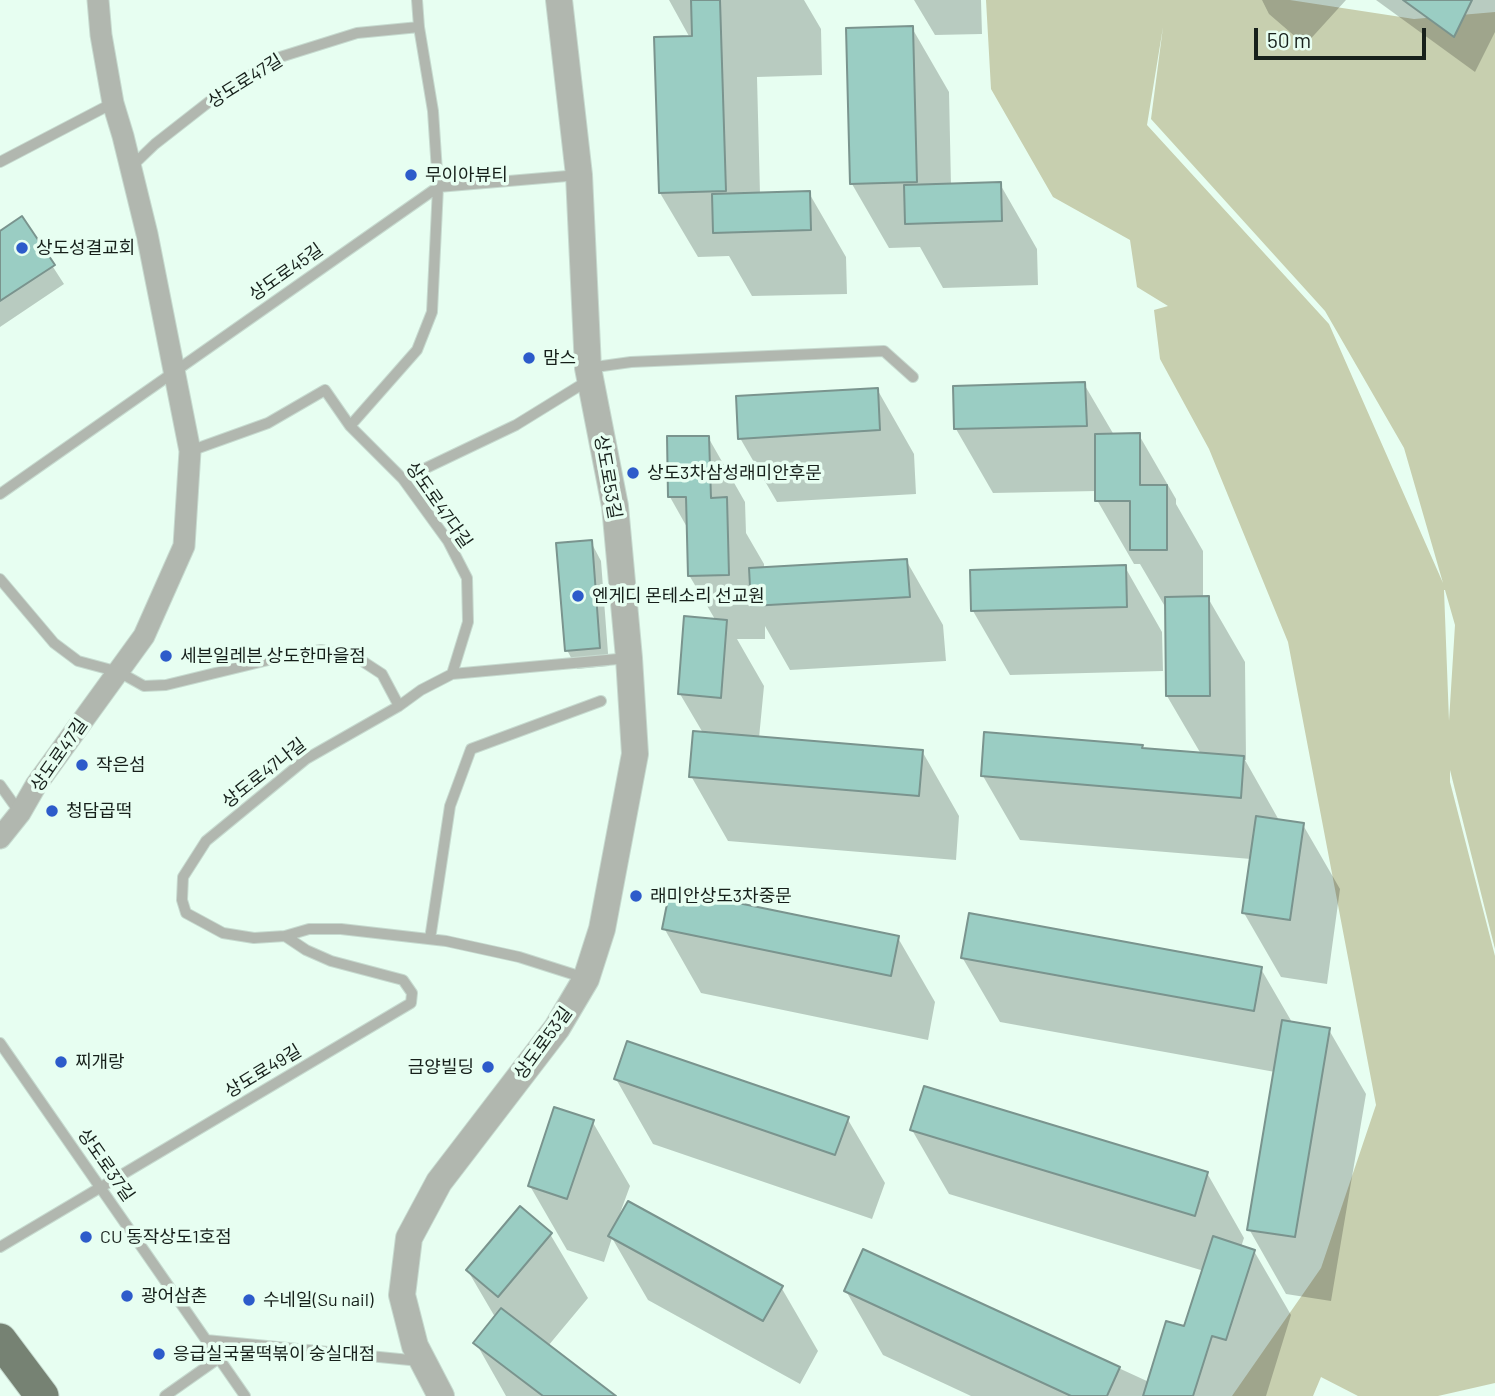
<!DOCTYPE html>
<html>
<head>
<meta charset="utf-8">
<style>
  body { margin:0 }
  #map { position:relative; width:1495px; height:1396px; overflow:hidden; background:#e7fef1; font-family:Barlow,sans-serif }
  canvas { display:block }
  .scale { position:absolute; left:1254px; top:28px; width:172px; height:32px; box-sizing:border-box; border:4px solid #17201b; border-top:0; padding-left:9px; font-size:21px; line-height:24px; white-space:nowrap; color:#17201b; -webkit-text-stroke:5px #e7fef1; paint-order:stroke }
</style>
</head>
<body>
<div id="map">
<canvas width="1495" height="1396"></canvas>
<div class="scale">50 m</div>
</div>
<script>
const c = document.querySelector('canvas').getContext('2d');
c.lineJoin = 'round';
function fill(path, color) { c.fillStyle = color; c.fill(path, 'evenodd'); }
function stroke(path, color, width, dash) { c.strokeStyle = color; c.lineWidth = width; c.lineCap = dash ? 'butt' : 'round'; c.setLineDash(dash || []); c.stroke(path); }
function drawText(font, color, halo, rows, align = 'center') {
  c.font = font + ' Barlow,"Noto Sans KR",sans-serif'; c.lineWidth = 7; c.setLineDash([]); c.textBaseline = 'middle'; c.strokeStyle = halo; c.fillStyle = color; for (const [text, x, y, turn = 0] of rows) {
    c.save(); c.translate(x, y); c.rotate((+turn || 0) * Math.PI / 180); c.textAlign = isNaN(turn) ? turn : align; if (halo) c.strokeText(text, 0, 0); c.fillText(text, 0, 0); c.restore();
  }
}
const green = new Path2D(`
  M 986,0 L 1290,0 L 1414,19 L 1495,12 L 1495,949 L 1450,770 L 1450,782 L 1495,956 L 1495,1383 L 1438,1396 L 1358,1396 L 1321,1377 L 1313,1396 L 1232,1396 L 1321,1268 L 1376,1105 L 1288,642 L 1209,449 L 1160,359 L 1154,310 L 1168,306 L 1137,287 L 1130,240 L 1053,197 L 991,89 ZM 1163,27 L 1151,119 L 1325,311 L 1404,448 L 1443,583 L 1329,324 L 1147,125 ZM 1445,590 L 1455,625 L 1449,721 L 1444,590 Z`);
const shadow = new Path2D(`
  M 669,0 L 804,0 L 821,29 L 822,75 L 757,77 L 760,194 L 809,193 L 846,257 L 847,294 L 752,296 L 729,256 L 698,257 L 660,193 L 690,38 Z
  M 914,0 L 981,0 L 982,34 L 935,35 Z
  M 1262,0 L 1346,0 L 1305,45 L 1269,14 Z
  M 1376,0 L 1495,0 L 1495,32 L 1475,72 Z
  M 912,28 L 949,92 L 951,186 L 1000,184 L 1037,249 L 1038,285 L 943,288 L 920,247 L 889,248 L 852,184 Z
  M 22,219 L 64,284 L 0,327 L 0,233 Z
  M 1084,384 L 1114,435 L 1139,435 L 1176,499 L 1176,504 L 1203,551 L 1203,598 L 1208,598 L 1245,662 L 1246,760 L 1245,760 L 1280,822 L 1303,825 L 1340,889 L 1327,984 L 1281,977 L 1244,913 L 1251,859 L 1020,840 L 983,776 L 1142,747 L 1143,750 L 1201,754 L 1167,696 L 1167,610 L 1140,564 L 1134,564 L 1097,500 L 1097,491 L 993,493 L 956,429 L 955,387 Z
  M 877,389 L 914,454 L 916,494 L 777,502 L 740,438 Z
  M 708,437 L 745,502 L 746,533 L 764,564 L 764,569 L 906,560 L 943,625 L 946,661 L 790,670 L 765,626 L 765,639 L 737,639 L 764,686 L 759,738 L 922,751 L 959,816 L 956,860 L 728,841 L 691,776 L 703,733 L 680,694 L 716,621 L 689,575 L 688,529 L 670,497 Z
  M 591,542 L 601,561 L 609,666 L 577,669 L 567,650 Z
  M 1125,567 L 1162,632 L 1163,671 L 1010,675 L 973,611 L 972,572 Z
  M 664,928 L 898,938 L 935,1002 L 928,1040 L 701,993 Z
  M 962,957 L 1261,969 L 1293,1024 L 1329,1030 L 1366,1094 L 1331,1301 L 1286,1294 L 1249,1229 L 1275,1072 L 1000,1022 Z
  M 616,1079 L 847,1118 L 885,1183 L 872,1219 L 653,1144 Z
  M 592,1121 L 630,1186 L 619,1216 L 781,1287 L 818,1351 L 800,1384 L 648,1300 L 612,1238 L 604,1262 L 567,1250 L 530,1186 Z
  M 912,1130 L 1207,1173 L 1244,1238 L 1241,1247 L 1254,1251 L 1291,1315 L 1266,1396 L 971,1396 L 883,1355 L 846,1291 L 864,1251 L 1149,1382 L 1185,1328 L 1204,1271 L 949,1194 Z
  M 550,1234 L 588,1298 L 548,1346 L 613,1396 L 506,1396 L 476,1343 L 495,1317 L 468,1271 Z`);
const building = new Path2D(`
  M 691,0 L 720,0 L 726,191 L 659,193 L 654,37 L 692,36 Z
  M 1403,0 L 1472,0 L 1454,37 Z
  M 913,26 L 917,182 L 850,184 L 846,28 Z
  M 1001,182 L 1002,221 L 905,224 L 904,185 Z
  M 810,191 L 811,230 L 713,233 L 712,194 Z
  M 22,216 L 55,265 L 0,301 L 0,231 Z
  M 1085,382 L 1087,426 L 954,429 L 953,386 Z
  M 878,388 L 880,430 L 738,439 L 736,396 Z
  M 1140,433 L 1140,485 L 1167,485 L 1167,550 L 1130,550 L 1130,501 L 1095,501 L 1095,434 Z
  M 667,436 L 709,436 L 711,498 L 727,497 L 729,575 L 688,576 L 686,497 L 668,497 Z
  M 592,540 L 600,648 L 565,651 L 556,543 Z
  M 907,559 L 910,597 L 751,606 L 749,568 Z
  M 1126,565 L 1127,607 L 971,611 L 970,570 Z
  M 1209,596 L 1210,696 L 1166,696 L 1165,597 Z
  M 684,616 L 727,620 L 721,698 L 678,694 Z
  M 693,731 L 923,750 L 919,796 L 689,777 Z
  M 984,732 L 1143,745 L 1142,748 L 1244,756 L 1241,798 L 981,776 Z
  M 1256,816 L 1304,823 L 1290,920 L 1242,913 Z
  M 670,889 L 899,936 L 891,976 L 662,929 Z
  M 969,913 L 1262,967 L 1254,1011 L 961,958 Z
  M 1282,1020 L 1330,1028 L 1295,1237 L 1247,1230 Z
  M 627,1041 L 849,1117 L 835,1155 L 614,1079 Z
  M 924,1086 L 1208,1172 L 1195,1216 L 910,1130 Z
  M 554,1107 L 594,1120 L 567,1199 L 528,1186 Z
  M 628,1201 L 783,1286 L 763,1321 L 608,1236 Z
  M 520,1206 L 552,1233 L 498,1297 L 466,1270 Z
  M 1213,1236 L 1255,1250 L 1226,1340 L 1212,1336 L 1193,1396 L 1143,1396 L 1166,1321 L 1184,1326 Z
  M 863,1249 L 1120,1367 L 1107,1396 L 1071,1396 L 844,1291 Z
  M 501,1308 L 616,1396 L 543,1396 L 473,1343 Z`);
const service = new Path2D(`
  M 0,162 L 113,103
  M 131,167 L 155,144 L 210,101 L 277,58 L 357,33 L 419,27
  M 588,368 L 631,362 L 884,351 L 913,377
  M 190,451 L 268,423 L 325,390 L 350,426
  M 403,479 L 516,425 L 589,380
  M 0,494 L 438,187 L 433,111 L 419,27 L 417,0
  M 0,579 L 54,643 L 78,661 L 119,672 L 144,686 L 166,685 L 289,655 L 321,650 L 356,657 L 382,674 L 399,706
  M 452,674 L 468,622 L 467,578 L 448,541 L 403,479 L 350,426 L 417,350 L 432,312 L 438,187 L 579,175
  M 0,785 L 20,813
  M 430,939 L 450,806 L 471,749 L 601,701
  M 585,978 L 519,957 L 446,941 L 341,929 L 309,929 L 285,936 L 254,938 L 223,933 L 186,913 L 182,900 L 183,877 L 206,841 L 306,759 L 399,706 L 421,690 L 452,674 L 629,658
  M 0,1043 L 245,1396
  M 0,1247 L 411,1003 L 412,993 L 403,980 L 331,961 L 306,950 L 285,936
  M 206,1340 L 420,1361
  M 165,1396 L 219,1358`);
const minor = new Path2D(`
  M 0,838 L 20,813 L 36,785 L 144,636 L 184,546 L 190,451 L 147,234 L 123,136 L 113,103 L 101,35 L 98,0`);
const tertiary = new Path2D(`
  M 441,1396 L 415,1346 L 402,1295 L 409,1238 L 439,1182 L 557,1028 L 586,979 L 602,929 L 635,754 L 629,658 L 615,506 L 588,368 L 579,175 L 559,0`);
const primary = new Path2D(`
  M 0,1340 L 42,1396`);
const markers = [
  [411,175,7,"#2d5bca"],
  [22,248,7,"#2d5bca"],
  [529,358,7,"#2d5bca"],
  [633,473,7,"#2d5bca"],
  [578,596,7,"#2d5bca"],
  [166,656,7,"#2d5bca"],
  [82,765,7,"#2d5bca"],
  [52,811,7,"#2d5bca"],
  [636,896,7,"#2d5bca"],
  [61,1062,7,"#2d5bca"],
  [488,1067,7,"#2d5bca"],
  [86,1237,7,"#2d5bca"],
  [127,1296,7,"#2d5bca"],
  [249,1300,7,"#2d5bca"],
  [159,1354,7,"#2d5bca"]
];
const streetNames = [
  ["상도로47길",245,81,-32],
  ["상도로45길",286,272,-35],
  ["상도로53길",608,477,80],
  ["상도로47다길",439,505,55],
  ["상도로47길",59,755,-55],
  ["상도로47나길",264,773,-38],
  ["상도로53길",543,1043,-54],
  ["상도로49길",263,1071,-31],
  ["상도로37길",106,1165,55]
];
const poiNames = [
  ["무이아뷰티",425,175],
  ["상도성결교회",36,248],
  ["맘스",543,358],
  ["상도3차삼성래미안후문",647,473],
  ["엔게디 몬테소리 선교원",592,596],
  ["세븐일레븐 상도한마을점",180,656],
  ["작은섬",96,765],
  ["청담곱떡",66,811],
  ["래미안상도3차중문",650,896],
  ["찌개랑",75,1062],
  ["금양빌딩",474,1067,"right"],
  ["CU 동작상도1호점",100,1237],
  ["광어삼촌",141,1296],
  ["수네일(Su nail)",263,1300],
  ["응급실국물떡볶이 숭실대점",173,1354]
];
fill(green, '#c7cfaf');
fill(shadow, '#0003');
fill(building, '#9acdc3');
stroke(building, '#7a948e', 2);
stroke(service, '#c6dacf', 12);
stroke(minor, '#c6dacf', 23);
stroke(tertiary, '#c6dacf', 28);
stroke(primary, '#c6dacf', 35);
stroke(service, '#b1b7af', 10);
stroke(minor, '#b1b7af', 21);
stroke(tertiary, '#b1b7af', 26);
stroke(primary, '#768273', 33);
for (const [x, y, r, color] of markers) { const dot = new Path2D(); dot.arc(x, y, r, 0, 2 * Math.PI); c.fillStyle = color; c.fill(dot); stroke(dot, '#e7fef1', 2.5); }
drawText('18px', '#17201b', '#e7fef1', streetNames);
drawText('18px', '#17201b', '#e7fef1', poiNames, 'left');
</script>
</body>
</html>
